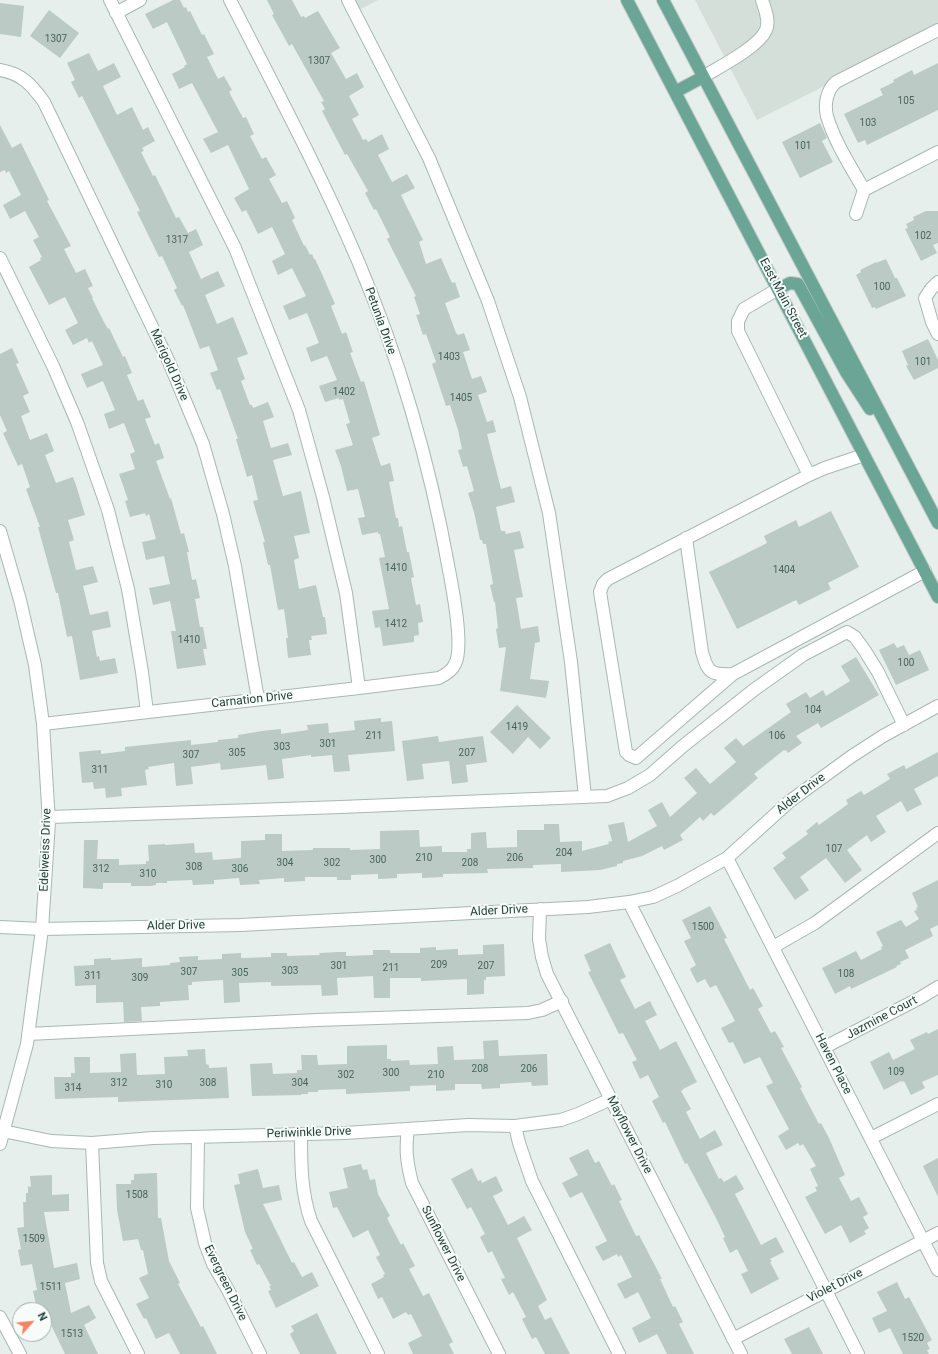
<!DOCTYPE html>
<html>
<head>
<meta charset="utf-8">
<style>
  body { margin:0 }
  #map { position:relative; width:938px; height:1354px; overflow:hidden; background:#e6efeb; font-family:Roboto,sans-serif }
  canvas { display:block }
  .north { position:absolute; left:12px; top:1302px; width:40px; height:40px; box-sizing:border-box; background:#f7fbf9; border:1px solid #a3b1ad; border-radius:50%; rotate:63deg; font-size:11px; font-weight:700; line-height:16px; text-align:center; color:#24423a }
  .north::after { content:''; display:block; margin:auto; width:14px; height:18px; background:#f4845f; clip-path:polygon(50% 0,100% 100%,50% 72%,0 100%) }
</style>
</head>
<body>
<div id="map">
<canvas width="938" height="1354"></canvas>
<div class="north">N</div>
</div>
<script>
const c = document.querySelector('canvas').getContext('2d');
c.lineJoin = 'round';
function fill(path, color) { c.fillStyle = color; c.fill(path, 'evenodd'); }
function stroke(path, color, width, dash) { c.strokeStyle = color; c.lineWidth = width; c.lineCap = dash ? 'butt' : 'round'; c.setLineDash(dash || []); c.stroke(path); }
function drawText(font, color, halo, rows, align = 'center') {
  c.font = font + ' Roboto,sans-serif'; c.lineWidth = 4; c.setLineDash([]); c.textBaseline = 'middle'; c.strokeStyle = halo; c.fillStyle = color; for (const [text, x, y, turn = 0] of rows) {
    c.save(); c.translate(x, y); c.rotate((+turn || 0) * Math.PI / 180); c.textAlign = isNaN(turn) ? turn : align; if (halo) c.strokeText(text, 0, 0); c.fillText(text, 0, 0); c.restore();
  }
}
const built = new Path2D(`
  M 354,0 L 378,0 L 359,10 Z
  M 695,0 L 938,0 L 938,29 L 757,120 Z`);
const building = new Path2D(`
  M 173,0 L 180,0 L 184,8 L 186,7 L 188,12 L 190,11 L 202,35 L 204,34 L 214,54 L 207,57 L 218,79 L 224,76 L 232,90 L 229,92 L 243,118 L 246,117 L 254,134 L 250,136 L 262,159 L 266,157 L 276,175 L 269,179 L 282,203 L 287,201 L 295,218 L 292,220 L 304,246 L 305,245 L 310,255 L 312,254 L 314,259 L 315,259 L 322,274 L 335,304 L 331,306 L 342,334 L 346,332 L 353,352 L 350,353 L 361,382 L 364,381 L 380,435 L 372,438 L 381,466 L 390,463 L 394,481 L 389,482 L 396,518 L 398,518 L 399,527 L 402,526 L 407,552 L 409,552 L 414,577 L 411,578 L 416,605 L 420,604 L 423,622 L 418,623 L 419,635 L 414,636 L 414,642 L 383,646 L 380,627 L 375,628 L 372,611 L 389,609 L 379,558 L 385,557 L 380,534 L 378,534 L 378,532 L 362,535 L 358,518 L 365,517 L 358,489 L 347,491 L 341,466 L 335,450 L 353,445 L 346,424 L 350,423 L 343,399 L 339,400 L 339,398 L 325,402 L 319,386 L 337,380 L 327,356 L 311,362 L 306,348 L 319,343 L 307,313 L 289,320 L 283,306 L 306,296 L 292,268 L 278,275 L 272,261 L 285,254 L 272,227 L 258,234 L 246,210 L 242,212 L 234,198 L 249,189 L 228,145 L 211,153 L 203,139 L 218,132 L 192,83 L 179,89 L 172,74 L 185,67 L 184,66 L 187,64 L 167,22 L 153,29 L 145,14 Z
  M 267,0 L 292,0 L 301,17 L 304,16 L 305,18 L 318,11 L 340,48 L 331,53 L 346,79 L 357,73 L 364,87 L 349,96 L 359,115 L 352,119 L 363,140 L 366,139 L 368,142 L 382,134 L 389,149 L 378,155 L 392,182 L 407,174 L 415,188 L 401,195 L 423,240 L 419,242 L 426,264 L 441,258 L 452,283 L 455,282 L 460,297 L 445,303 L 456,333 L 458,335 L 464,333 L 470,350 L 463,352 L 472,379 L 481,376 L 487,392 L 478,395 L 487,422 L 493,420 L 496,432 L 487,434 L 501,489 L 511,486 L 515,502 L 496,507 L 501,531 L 505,531 L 506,534 L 520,531 L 524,548 L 514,550 L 523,597 L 516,598 L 521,629 L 538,626 L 540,642 L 535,643 L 530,679 L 549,681 L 546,698 L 500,691 L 506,647 L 499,648 L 496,629 L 498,628 L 495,602 L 494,602 L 490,585 L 493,584 L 486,544 L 483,544 L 482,540 L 480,540 L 474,512 L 468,493 L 474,491 L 467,466 L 463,467 L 458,450 L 462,449 L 458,430 L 450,405 L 446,406 L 432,364 L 436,362 L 426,334 L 423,335 L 416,315 L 420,314 L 414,297 L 416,296 L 387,239 L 390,237 L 376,209 L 374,210 L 365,193 L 368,191 L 347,154 L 345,155 L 322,111 L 325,109 L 321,102 L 324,101 L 292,44 L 289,46 L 272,15 L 274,14 Z
  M 0,3 L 24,6 L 21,37 L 0,34 Z
  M 49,10 L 79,33 L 60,58 L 30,36 Z
  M 89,53 L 98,71 L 114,63 L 121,77 L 103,86 L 117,115 L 132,107 L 143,130 L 148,127 L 155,141 L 142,148 L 144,151 L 141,152 L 153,176 L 155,175 L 176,218 L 179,217 L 188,233 L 196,229 L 203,245 L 189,252 L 201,279 L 218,271 L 225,286 L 205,295 L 217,324 L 233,317 L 248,354 L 237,358 L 245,379 L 241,381 L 250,405 L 252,405 L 253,408 L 268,402 L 274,417 L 263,421 L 271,448 L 288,443 L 292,455 L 273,460 L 283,496 L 301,491 L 310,533 L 294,536 L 299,558 L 294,560 L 299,589 L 316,585 L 323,617 L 325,617 L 327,634 L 311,636 L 312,640 L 309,640 L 311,655 L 288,658 L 286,638 L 288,638 L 284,609 L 278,610 L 270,565 L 268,565 L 263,542 L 265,542 L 253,501 L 258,500 L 252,475 L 247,477 L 236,439 L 238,439 L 220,389 L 217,390 L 210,373 L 218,370 L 209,346 L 200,349 L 183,305 L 182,306 L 174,290 L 177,288 L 162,256 L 159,257 L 137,212 L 140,211 L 82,96 L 79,98 L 71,82 L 75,80 L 67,63 Z
  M 938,63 L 938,110 L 867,145 L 865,140 L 858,143 L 844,114 L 883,95 L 880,89 L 894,82 L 893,80 L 912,70 L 914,75 Z
  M 820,123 L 827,138 L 822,141 L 833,162 L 800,178 L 782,142 Z
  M 0,125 L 12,148 L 21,143 L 49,200 L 47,201 L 71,246 L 64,249 L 76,273 L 85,269 L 93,286 L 88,288 L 93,298 L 92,298 L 104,322 L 108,329 L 109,328 L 123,357 L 125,356 L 132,373 L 127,375 L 138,401 L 143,399 L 151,417 L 145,419 L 155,445 L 159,443 L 164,458 L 156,461 L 170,499 L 171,498 L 181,534 L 184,533 L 189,552 L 187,552 L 192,580 L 196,579 L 200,598 L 195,599 L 200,627 L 203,627 L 207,649 L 203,649 L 206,665 L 177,669 L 171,631 L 176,631 L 170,601 L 153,605 L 149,588 L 170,584 L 164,556 L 146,560 L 142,542 L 156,539 L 149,514 L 146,516 L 145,513 L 130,517 L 125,501 L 128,500 L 119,474 L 135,469 L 130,454 L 135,452 L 124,423 L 109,429 L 104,414 L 115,410 L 103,381 L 87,388 L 81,374 L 103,365 L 92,341 L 89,343 L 87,338 L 73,345 L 65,330 L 78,323 L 65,297 L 49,305 L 29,267 L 41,260 L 40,258 L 42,257 L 33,240 L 39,237 L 25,211 L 10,219 L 3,205 L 21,195 L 9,171 L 6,173 L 5,170 L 0,172 Z
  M 926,211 L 938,211 L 938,243 L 933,245 L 937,253 L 921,261 L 905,229 L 908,228 L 906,224 L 914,220 L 913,217 Z
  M 886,259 L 895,278 L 897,278 L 906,296 L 876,309 L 875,307 L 872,308 L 856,275 L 861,272 L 860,270 L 876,262 L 876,263 Z
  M 928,339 L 938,360 L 938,368 L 914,380 L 906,366 L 908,365 L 902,351 Z
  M 12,348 L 19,363 L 16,364 L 29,393 L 23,396 L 30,412 L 21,416 L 30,440 L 47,433 L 54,451 L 45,455 L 56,483 L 73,477 L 76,485 L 85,515 L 68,520 L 74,540 L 69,542 L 76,570 L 93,566 L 98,582 L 83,586 L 90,615 L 108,611 L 111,627 L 92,631 L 97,657 L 99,656 L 100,661 L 115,658 L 118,673 L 80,680 L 72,636 L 67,637 L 58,593 L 56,593 L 38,527 L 40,527 L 26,489 L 30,487 L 22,464 L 18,466 L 3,433 L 7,431 L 0,415 L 0,354 Z
  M 831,511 L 859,567 L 828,583 L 831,589 L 799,605 L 796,600 L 737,629 L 709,572 L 767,543 L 764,536 L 796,520 L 799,527 Z
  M 894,643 L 897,648 L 904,645 L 909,655 L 920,650 L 929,670 L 896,685 L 879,650 Z
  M 856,657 L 879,695 L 821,728 L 818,723 L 796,736 L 802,743 L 788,753 L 786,750 L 785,751 L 784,750 L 754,774 L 758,778 L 714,816 L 711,813 L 703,821 L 700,817 L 680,835 L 683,840 L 664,850 L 662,846 L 642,856 L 623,861 L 623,863 L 617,864 L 617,866 L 600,870 L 561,872 L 561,864 L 533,865 L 533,868 L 487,869 L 488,873 L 443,874 L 443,877 L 422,878 L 422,873 L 397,874 L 397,878 L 378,879 L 378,874 L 351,875 L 351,880 L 337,880 L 337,877 L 305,877 L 305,881 L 284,882 L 284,878 L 259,880 L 260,884 L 240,885 L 239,878 L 214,880 L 214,884 L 193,885 L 192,880 L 167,881 L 167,883 L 156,883 L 156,885 L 150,886 L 131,886 L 131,883 L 103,883 L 103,889 L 83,888 L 84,840 L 98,840 L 97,859 L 119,859 L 119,865 L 146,864 L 146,861 L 149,861 L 148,845 L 165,844 L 165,845 L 194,843 L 195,853 L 212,852 L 213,860 L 241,858 L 241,841 L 265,840 L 265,834 L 282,834 L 282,851 L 313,850 L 313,848 L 350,848 L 350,850 L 380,849 L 380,831 L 419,830 L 420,847 L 442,846 L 442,852 L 467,852 L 467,849 L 471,849 L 471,833 L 486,832 L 487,848 L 517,847 L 517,830 L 544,830 L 544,824 L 559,824 L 560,842 L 582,841 L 582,851 L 609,844 L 608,842 L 612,841 L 608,825 L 624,822 L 628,842 L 657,826 L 648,810 L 662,802 L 670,817 L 697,793 L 684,778 L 696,768 L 710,784 L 736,762 L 724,748 L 736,738 L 743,746 L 791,712 L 786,704 L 806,692 L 810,698 L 823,690 L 826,696 L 850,681 L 841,666 Z
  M 517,705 L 551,738 L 540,749 L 528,737 L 513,754 L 490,732 Z
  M 381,718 L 381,722 L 392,721 L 395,751 L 348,755 L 350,771 L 334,772 L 332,755 L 311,757 L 311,755 L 282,759 L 284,778 L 268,780 L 266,765 L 221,770 L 220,763 L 191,767 L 193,784 L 176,786 L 174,763 L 148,767 L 149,769 L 145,770 L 147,785 L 121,788 L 122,796 L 106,798 L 105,788 L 94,789 L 93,782 L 82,783 L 79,752 L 101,750 L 101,754 L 125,751 L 125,747 L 191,740 L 191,745 L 218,742 L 218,740 L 238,738 L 238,735 L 262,731 L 281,729 L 281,734 L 308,730 L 307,725 L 328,723 L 329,733 L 355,730 L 354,721 Z
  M 438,736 L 439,742 L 483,736 L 487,762 L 466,765 L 468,782 L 452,784 L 449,761 L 422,764 L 424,779 L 407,781 L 402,741 Z
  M 938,752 L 938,776 L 914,789 L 922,804 L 907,812 L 901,801 L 876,816 L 886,832 L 871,842 L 867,835 L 847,850 L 862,870 L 845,883 L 826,858 L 800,877 L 809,890 L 795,900 L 773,868 L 786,858 L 782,853 L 808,834 L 806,831 L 817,822 L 819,825 L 848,804 L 846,800 L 861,791 L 864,795 L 890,779 L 887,774 L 904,765 L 906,769 Z
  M 938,880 L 938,925 L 930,929 L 933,936 L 905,950 L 909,958 L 900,962 L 901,964 L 896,966 L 897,967 L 851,989 L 850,986 L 835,994 L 822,968 L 856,951 L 861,960 L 882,949 L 881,947 L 883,946 L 876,932 L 901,920 L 906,927 L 919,919 L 914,911 L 917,910 L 916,908 L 918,907 L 912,893 Z
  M 710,906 L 727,938 L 724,939 L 750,990 L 753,988 L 763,1006 L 758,1009 L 771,1033 L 775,1031 L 784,1047 L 781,1048 L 802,1087 L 800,1088 L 819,1124 L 821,1123 L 829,1138 L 845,1175 L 839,1178 L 851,1201 L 859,1197 L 868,1214 L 863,1217 L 869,1228 L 864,1231 L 866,1234 L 850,1243 L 841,1225 L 825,1234 L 805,1197 L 817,1191 L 815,1187 L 818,1186 L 810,1169 L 816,1166 L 803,1144 L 800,1146 L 798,1143 L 786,1150 L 778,1136 L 789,1129 L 766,1086 L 773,1083 L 760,1057 L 744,1064 L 733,1042 L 729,1043 L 721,1028 L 735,1021 L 716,985 L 710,988 L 705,979 L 697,983 L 690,969 L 696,965 L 684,941 L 691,938 L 682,920 Z
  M 610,943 L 626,977 L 620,980 L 635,1009 L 650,1001 L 657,1015 L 645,1021 L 660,1050 L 676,1041 L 697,1082 L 683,1089 L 683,1090 L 681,1091 L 691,1109 L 686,1112 L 700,1139 L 715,1130 L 723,1145 L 706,1153 L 719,1179 L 721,1178 L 724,1182 L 736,1175 L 744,1189 L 735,1194 L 761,1245 L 776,1237 L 784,1252 L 770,1259 L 772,1262 L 770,1262 L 779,1279 L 751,1294 L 741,1274 L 748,1271 L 737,1249 L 730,1253 L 723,1238 L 725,1237 L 716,1218 L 687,1163 L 685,1164 L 665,1122 L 663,1123 L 652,1101 L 659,1097 L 648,1075 L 640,1079 L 632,1062 L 637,1060 L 623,1033 L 619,1034 L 588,972 L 591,971 L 584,955 Z
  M 504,944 L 505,976 L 486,977 L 486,980 L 484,980 L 484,994 L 467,995 L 467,979 L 421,981 L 421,978 L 390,978 L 390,998 L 374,998 L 373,976 L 337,978 L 338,995 L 322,996 L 321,985 L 271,986 L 271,982 L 239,983 L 240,1002 L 224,1003 L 223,980 L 192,982 L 192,985 L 188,985 L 189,1000 L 160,1002 L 160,1006 L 141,1007 L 142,1021 L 124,1022 L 123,1002 L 96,1003 L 96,985 L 75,986 L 74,966 L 94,965 L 94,959 L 111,958 L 111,960 L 142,958 L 142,967 L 170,965 L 170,963 L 180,962 L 179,957 L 198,956 L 198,960 L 222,959 L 222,954 L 241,953 L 241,958 L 271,957 L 271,953 L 287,953 L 287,956 L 320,955 L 319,953 L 339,952 L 346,952 L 346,956 L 373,955 L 373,950 L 390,950 L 390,953 L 420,953 L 420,948 L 436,947 L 436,950 L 458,949 L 458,955 L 483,954 L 483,945 Z
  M 938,1029 L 938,1075 L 922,1082 L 925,1088 L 911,1095 L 904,1081 L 902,1082 L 901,1081 L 884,1090 L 870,1062 L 889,1052 L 893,1060 L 915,1049 L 910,1040 L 927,1032 L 928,1034 Z
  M 498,1040 L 499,1056 L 547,1054 L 548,1085 L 532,1086 L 531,1082 L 500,1084 L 500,1088 L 482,1089 L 481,1084 L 455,1084 L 455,1090 L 436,1091 L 436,1085 L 410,1086 L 410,1091 L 346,1094 L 346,1089 L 318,1090 L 318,1092 L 308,1092 L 308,1094 L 301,1094 L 301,1095 L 252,1096 L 250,1064 L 272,1063 L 273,1074 L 297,1073 L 297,1070 L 302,1070 L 301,1055 L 317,1055 L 318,1065 L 347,1064 L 347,1046 L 387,1045 L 387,1059 L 391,1059 L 391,1061 L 409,1060 L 410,1065 L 438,1064 L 437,1047 L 453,1046 L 454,1060 L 484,1059 L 483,1041 Z
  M 205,1049 L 206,1064 L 209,1065 L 209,1068 L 227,1067 L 229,1098 L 118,1102 L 118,1097 L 55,1099 L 54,1077 L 71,1077 L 71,1073 L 75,1073 L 74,1057 L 90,1057 L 90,1073 L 121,1072 L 120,1054 L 136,1053 L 137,1075 L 165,1074 L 164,1057 L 188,1056 L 187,1050 Z
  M 588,1149 L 595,1163 L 599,1161 L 612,1186 L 614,1184 L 622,1200 L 619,1201 L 636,1236 L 639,1235 L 662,1279 L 660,1279 L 673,1307 L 675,1306 L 683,1322 L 679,1324 L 694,1354 L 667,1354 L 657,1334 L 639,1343 L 632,1328 L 651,1318 L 638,1292 L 625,1299 L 617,1284 L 632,1277 L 621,1255 L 618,1257 L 617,1254 L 603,1261 L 595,1247 L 607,1241 L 582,1192 L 570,1198 L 562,1183 L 578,1175 L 569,1158 Z
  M 938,1158 L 938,1197 L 923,1166 Z
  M 361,1164 L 363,1170 L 367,1169 L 370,1180 L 375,1179 L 378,1194 L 390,1216 L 387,1218 L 401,1245 L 403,1243 L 415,1266 L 409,1269 L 423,1296 L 429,1293 L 453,1342 L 449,1344 L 454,1354 L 413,1354 L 408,1343 L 422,1336 L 411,1314 L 408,1315 L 406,1312 L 393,1319 L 382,1297 L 378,1299 L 371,1284 L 384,1277 L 383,1275 L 385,1274 L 376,1257 L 380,1255 L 368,1230 L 353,1238 L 337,1207 L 333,1208 L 329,1192 L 348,1188 L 343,1168 Z
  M 472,1168 L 478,1181 L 481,1180 L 482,1183 L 496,1176 L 503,1191 L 493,1196 L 508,1225 L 524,1216 L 532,1230 L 517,1238 L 547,1300 L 538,1306 L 545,1320 L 551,1317 L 570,1354 L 545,1354 L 536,1337 L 532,1339 L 522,1319 L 526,1317 L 513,1292 L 509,1295 L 501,1279 L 505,1278 L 492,1251 L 488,1253 L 480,1237 L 485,1234 L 471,1207 L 467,1209 L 451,1179 Z
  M 258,1169 L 263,1188 L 279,1185 L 282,1200 L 263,1204 L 292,1263 L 294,1262 L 302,1277 L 312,1272 L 319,1286 L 276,1308 L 268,1291 L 271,1290 L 269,1286 L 271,1286 L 259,1264 L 257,1265 L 250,1250 L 253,1249 L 245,1232 L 234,1185 L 240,1184 L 238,1174 Z
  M 157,1173 L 158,1218 L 161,1218 L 169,1261 L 180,1283 L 178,1284 L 201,1327 L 203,1326 L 217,1354 L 180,1354 L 169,1333 L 156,1339 L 146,1318 L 144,1319 L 136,1304 L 149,1298 L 139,1278 L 148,1274 L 143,1250 L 141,1250 L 138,1239 L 123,1241 L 117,1210 L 116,1184 L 131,1184 L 131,1180 L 134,1180 L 134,1174 Z
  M 52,1175 L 52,1195 L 69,1194 L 69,1211 L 44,1212 L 54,1268 L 77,1263 L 80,1279 L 65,1283 L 71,1313 L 89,1305 L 96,1318 L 84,1325 L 98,1354 L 65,1354 L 44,1310 L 37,1310 L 33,1291 L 37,1290 L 32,1264 L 21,1266 L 18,1250 L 21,1249 L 17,1228 L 24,1227 L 23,1202 L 26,1202 L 26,1193 L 28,1193 L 28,1186 L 31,1187 L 30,1176 Z
  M 897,1282 L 905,1299 L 909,1297 L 932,1340 L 927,1343 L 930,1349 L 927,1350 L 929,1354 L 903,1354 L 890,1328 L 879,1333 L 872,1318 L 887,1311 L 877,1292 Z
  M 317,1313 L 329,1338 L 337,1354 L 300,1354 L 290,1334 L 294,1331 L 291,1326 Z
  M 809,1327 L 823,1354 L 792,1354 L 784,1339 Z`);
const minor = new Path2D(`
  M 110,0 L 235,248 L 299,410 L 323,497 L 346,593 L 359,688
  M 348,0 L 429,158 L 488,301 L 520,397 L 549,513 L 571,662 L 585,797
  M 116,13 L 140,0
  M 0,70 C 22,74 31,84 44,102 L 169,362 L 203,444 L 223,514 L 235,566 L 258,699
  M 703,77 C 719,67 759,47 766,30 C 770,21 765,9 762,0
  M 864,190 C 851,167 834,141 827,116 C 824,104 827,90 836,82 L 938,30
  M 856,214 L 864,190 L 938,152
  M 0,258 L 53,366 L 77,422 L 108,510 L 128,589 L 142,672 L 147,712
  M 938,282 L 931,289 L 925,298 L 932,322 L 938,334
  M 778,289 L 744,309 L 738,321 L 738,331 L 809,475
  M 864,455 L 825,468 L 809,475 L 608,579 L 603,584 L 600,592 L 626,752 L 629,755 L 636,758 L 733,674 L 925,571
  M 0,531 L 20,600 L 35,665 L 43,724 L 49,822 L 42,929 L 27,1044 L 0,1144
  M 686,538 L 702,652 C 708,674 712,675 733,674
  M 43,724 L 359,688 L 439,678 C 445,675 452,671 455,664 C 464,647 453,591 449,570 C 430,464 400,360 358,261 C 320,172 274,86 230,0
  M 49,817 L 341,807 L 607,796 L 628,788 L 650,775 L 683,746 L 755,689 L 803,655 L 847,632 L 855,637 L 865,651 L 878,672 L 904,725
  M 727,858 L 938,1270
  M 629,902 L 858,1354
  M 540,909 L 539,939 L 542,957 L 547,974 L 741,1354
  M 0,927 L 42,929 L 240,925 L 588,907 L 629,902 L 653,897 L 677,886 L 727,858 L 790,801 L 852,756 L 883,736 L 938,706
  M 773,947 L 815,923 L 938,833
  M 28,1034 L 317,1020 L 528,1013 L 542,1010 L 562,1001
  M 825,1047 L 920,998 L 938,987
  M 515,1126 L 519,1143 L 532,1181 L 619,1354
  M 408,1129 C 405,1150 407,1163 412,1183 L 499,1354
  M 3,1131 L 51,1141 L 92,1143 L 153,1138 L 345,1133 L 468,1125 L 515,1126 L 561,1120 L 578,1114 L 611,1099
  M 301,1134 C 301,1164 301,1192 311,1221 L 378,1354
  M 198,1137 L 197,1208 L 205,1243 L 213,1264 L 228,1290 L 260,1354
  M 871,1138 L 938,1104
  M 92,1143 L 97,1263 L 101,1281 L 138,1354
  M 0,1317 L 20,1354
  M 733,1339 L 938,1233`);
const major = new Path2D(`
  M 627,0 L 938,597
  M 663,0 L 938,523
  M 675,92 L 703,77
  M 778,289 L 790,283 L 798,284 L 846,372 L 870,409`);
const numberNames = [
  ["1307",56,39],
  ["1307",319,61],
  ["105",906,101],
  ["103",868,123],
  ["101",803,146],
  ["102",923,236],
  ["1317",177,240],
  ["100",882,287],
  ["1403",449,357],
  ["101",923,362],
  ["1402",344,392],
  ["1405",461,398],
  ["1410",396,568],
  ["1404",784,570],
  ["1412",396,624],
  ["1410",189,640],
  ["100",906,663],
  ["104",813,710],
  ["1419",517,727],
  ["211",374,736],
  ["106",777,736],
  ["301",328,744],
  ["303",282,747],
  ["305",237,753],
  ["207",467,753],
  ["307",191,755],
  ["311",100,770],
  ["107",834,849],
  ["204",564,853],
  ["210",424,858],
  ["206",515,858],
  ["300",378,860],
  ["304",285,863],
  ["302",332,863],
  ["208",470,863],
  ["308",194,867],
  ["312",101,869],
  ["306",240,869],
  ["310",148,874],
  ["1500",703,927],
  ["209",439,965],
  ["301",339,966],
  ["207",486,966],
  ["211",391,968],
  ["303",290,971],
  ["307",189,972],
  ["305",240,973],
  ["108",846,974],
  ["311",93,976],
  ["309",140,978],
  ["208",480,1069],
  ["206",529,1069],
  ["109",896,1072],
  ["300",391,1073],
  ["302",346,1075],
  ["210",436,1075],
  ["312",119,1083],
  ["308",208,1083],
  ["304",300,1083],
  ["310",164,1085],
  ["314",73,1088],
  ["1508",137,1195],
  ["1509",34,1239],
  ["1511",51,1287],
  ["1513",72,1334],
  ["1520",913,1338]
];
const streetNames = [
  ["East Main Street",783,298,62],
  ["Petunia Drive",380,321,70],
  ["Marigold Drive",169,365,66],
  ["Carnation Drive",252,700,-6],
  ["Alder Drive",801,794,-38],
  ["Edelweiss Drive",46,850,-88],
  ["Alder Drive",499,911,-3],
  ["Alder Drive",176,926,-1],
  ["Jazmine Court",882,1018,-28],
  ["Haven Place",833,1064,63],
  ["Periwinkle Drive",309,1133,-2],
  ["Mayflower Drive",629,1135,63],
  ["Sunflower Drive",443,1244,63],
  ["Evergreen Drive",225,1283,64],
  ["Violet Drive",835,1286,-27]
];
fill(built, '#d4dfda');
fill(building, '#bbcac4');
stroke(minor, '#a8b8b2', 14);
stroke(major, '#c2cac8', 14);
stroke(minor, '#fff', 12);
stroke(major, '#6aa596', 12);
drawText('10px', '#4a645c', null, numberNames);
drawText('12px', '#24423a', '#f7fbf9', streetNames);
</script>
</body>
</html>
